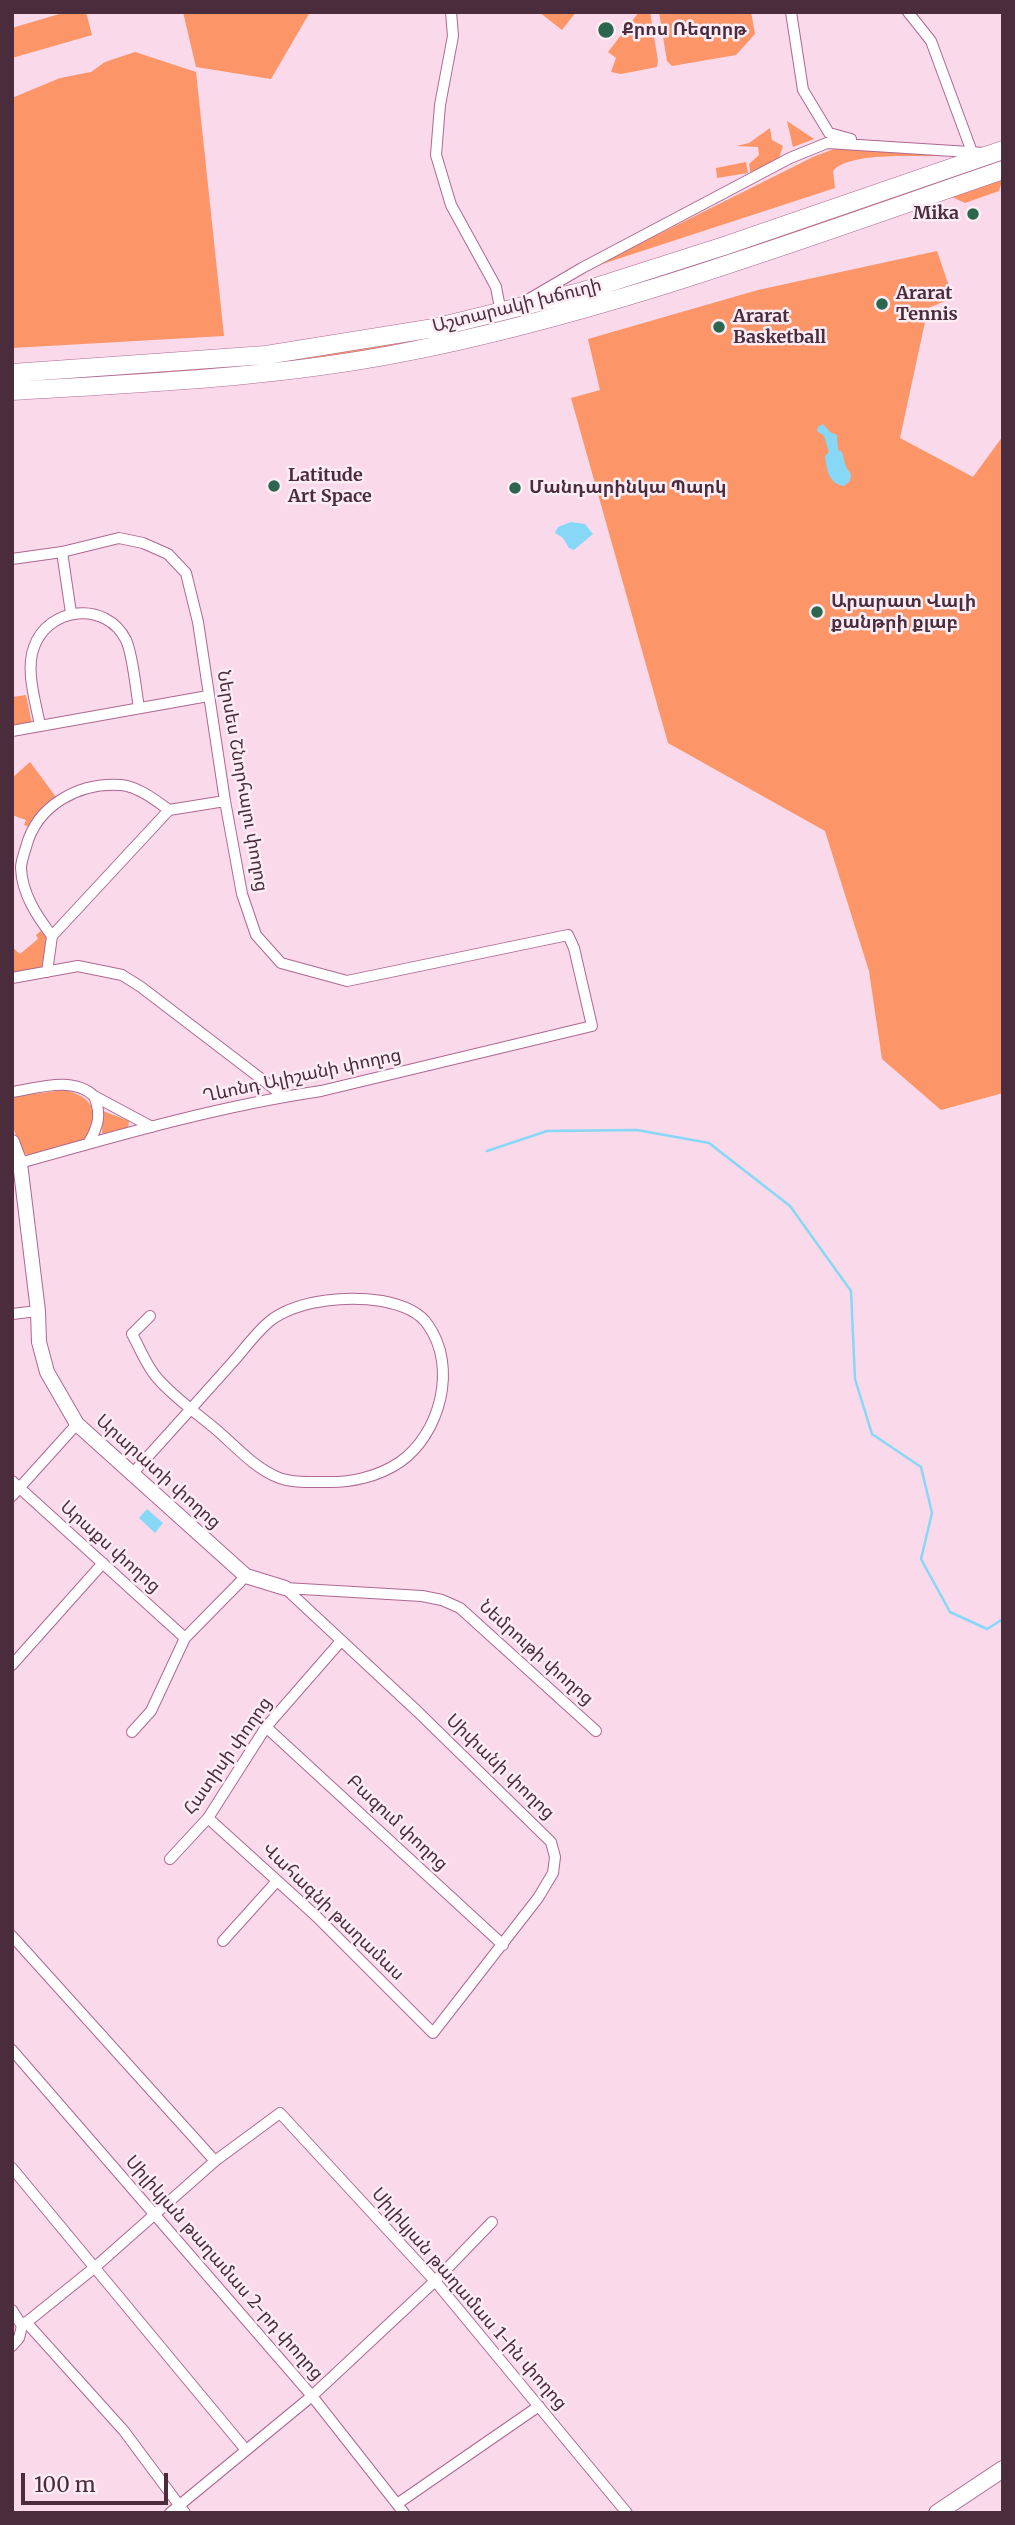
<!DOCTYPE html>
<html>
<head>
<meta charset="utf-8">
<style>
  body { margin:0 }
  #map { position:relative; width:1015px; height:2525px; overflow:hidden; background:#f9d9ea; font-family:Merriweather,serif }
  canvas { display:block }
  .frame { position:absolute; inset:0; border:14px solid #4a2c3d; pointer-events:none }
  .scale { position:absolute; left:21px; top:2473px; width:147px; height:32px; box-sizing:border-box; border:4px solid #4a2c3d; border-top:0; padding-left:9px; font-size:21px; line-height:24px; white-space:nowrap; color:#4a2c3d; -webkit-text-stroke:5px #fcecf4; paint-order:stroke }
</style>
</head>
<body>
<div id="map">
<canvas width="1015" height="2525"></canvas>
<div class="frame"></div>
<div class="scale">100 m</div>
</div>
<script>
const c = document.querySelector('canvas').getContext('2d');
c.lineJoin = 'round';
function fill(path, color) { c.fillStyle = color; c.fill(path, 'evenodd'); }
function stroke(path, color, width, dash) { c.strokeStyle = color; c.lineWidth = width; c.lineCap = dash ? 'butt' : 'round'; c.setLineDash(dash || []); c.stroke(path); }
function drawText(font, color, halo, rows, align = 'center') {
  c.font = font + ' Merriweather,"Noto Sans Armenian",serif'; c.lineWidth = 5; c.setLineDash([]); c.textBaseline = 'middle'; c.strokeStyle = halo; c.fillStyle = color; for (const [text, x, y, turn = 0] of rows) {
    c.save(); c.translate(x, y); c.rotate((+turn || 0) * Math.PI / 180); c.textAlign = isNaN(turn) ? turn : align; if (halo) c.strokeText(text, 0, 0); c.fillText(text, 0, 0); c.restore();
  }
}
const green = new Path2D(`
  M 66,12 L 86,12 L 92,35 L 12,58 L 12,28 Z
  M 183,12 L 310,12 L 271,79 L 196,67 Z
  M 539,12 L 576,12 L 562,30 Z
  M 639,12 L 650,12 L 658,61 L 657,67 L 621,74 L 611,72 L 616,58 L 608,52 Z
  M 659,12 L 751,12 L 755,34 L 736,55 L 672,66 L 667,61 Z
  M 135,52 L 196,72 L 224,336 L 12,348 L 12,98 L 60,78 L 91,72 L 105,62 Z
  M 787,121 L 814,139 L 793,147 Z
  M 770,128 L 772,140 L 783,146 L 777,164 L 751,177 L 749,164 L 759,155 L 758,147 L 736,146 L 749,143 Z
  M 834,149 L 936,154 L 936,156 C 911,157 849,152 833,171 L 835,188 L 593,267 L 813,157 Z
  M 1003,156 L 1003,163 L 728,257 L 506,324 L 326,360 L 111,380 L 110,373 L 436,332 Z
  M 746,162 L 748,173 L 717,178 L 716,168 Z
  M 1003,178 L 999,191 L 965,203 L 952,197 Z
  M 937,251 L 953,298 L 928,308 L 900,438 L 973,477 L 1003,436 L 1003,1093 L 941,1110 L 882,1059 L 869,971 L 825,831 L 668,743 L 571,398 L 600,390 L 588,339 L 758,290 Z
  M 26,695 L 32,724 L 12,727 L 12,697 Z
  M 30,762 L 56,797 L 30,827 L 24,825 L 26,820 L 12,815 L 12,778 Z
  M 42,930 L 49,938 L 43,968 L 12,973 L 12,947 L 20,954 L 38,939 L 36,935 Z
  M 64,1090 C 81,1094 97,1102 93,1122 C 92,1128 88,1136 83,1140 C 75,1146 41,1153 30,1156 L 23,1153 L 12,1125 L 12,1097 Z
  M 103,1111 L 129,1121 L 128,1129 L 105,1134 L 102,1133 Z`);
const water = new Path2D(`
  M 823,424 L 830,432 L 837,435 L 838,450 L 842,452 L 846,467 L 851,474 L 850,481 L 844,486 C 828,484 827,469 825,456 L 829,452 L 824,436 L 817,431 L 818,427 Z
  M 571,522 L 585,524 L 593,534 L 574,550 L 569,548 L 563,538 L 555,533 L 558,527 Z
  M 147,1509 L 163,1523 L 155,1533 L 139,1518 Z`);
const stream = new Path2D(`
  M 487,1151 L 547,1131 L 637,1130 L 709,1143 L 790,1206 L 851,1291 L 855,1379 L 872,1434 L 921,1467 L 932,1513 L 921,1559 L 950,1612 L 987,1629 L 1003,1619`);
const minor = new Path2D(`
  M 451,12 L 453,36 L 440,105 L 436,155 L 451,205 L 496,287 L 501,313
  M 791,12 L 803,90 L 829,133 L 851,139
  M 908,12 L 931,41 L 972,152
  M 524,302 L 582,268 L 790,158 L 827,143 L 985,153
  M 62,552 L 71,613
  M 12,559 L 62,552 L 119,538 L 143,543 L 168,554 L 186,573 L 198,622 L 225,801 L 242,894 L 256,935 L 281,963 L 347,981 L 568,935 L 574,948 L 592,1026 L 321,1091 C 219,1106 119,1135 20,1163
  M 40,726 C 36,702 25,671 34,647 C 48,607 106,600 126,640 C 133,655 136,691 139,708
  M 12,731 L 208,696
  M 52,936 C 37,916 22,894 21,868 C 21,862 24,854 26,847 C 37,805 79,782 121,785 C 139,787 155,800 169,810
  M 47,972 L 52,936 L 169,810 L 225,801
  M 12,978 L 78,966 L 122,975 L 141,987 L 285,1097
  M 12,1092 C 38,1088 73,1076 94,1096 L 152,1127
  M 88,1144 C 98,1127 102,1115 94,1096
  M 12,1314 L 38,1311
  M 131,1475 C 165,1438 198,1401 231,1364 C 244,1350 258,1329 274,1318 C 303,1299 349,1296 382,1301 C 398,1304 419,1311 428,1325 C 458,1367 440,1434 400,1462 C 378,1477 350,1483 324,1482 C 309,1482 291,1483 277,1477 C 255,1468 236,1447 219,1432 C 199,1415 176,1399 159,1380 C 147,1368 140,1348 132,1334 L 150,1316
  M 12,1481 L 185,1638
  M 12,1496 L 77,1424
  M 285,1588 L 422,1596 L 442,1600 L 460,1608 L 596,1731
  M 12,1665 L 103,1563
  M 266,1727 L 503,1945
  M 132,1732 L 151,1711 L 185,1638 L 246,1576
  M 208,1818 L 316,1916 L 433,2033 L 538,1898 L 553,1873 L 555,1857 L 551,1842 L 417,1711 L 285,1588
  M 170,1859 L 208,1818 L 266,1727 L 341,1641
  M 12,1936 L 215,2161
  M 223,1941 L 277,1881
  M 12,2050 L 312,2396 L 404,2513
  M 12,2168 L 246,2450
  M 12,2310 L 22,2326 L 19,2338 L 12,2346
  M 26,2322 L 124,2431 L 185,2513
  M 22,2326 L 94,2268 L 215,2161 L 280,2113 L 435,2281 L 627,2513
  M 397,2504 L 539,2406
  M 170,2513 L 312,2396 L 435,2281 L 492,2222`);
const tertiary = new Path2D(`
  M 12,1142 L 20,1163 L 38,1311 L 39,1342 L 47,1372 L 77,1424 L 246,1576 L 285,1588`);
const secondary = new Path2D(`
  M 937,2513 L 1003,2469`);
const trunk = new Path2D(`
  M 12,373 L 266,355 L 434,328 L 580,292 L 724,246 L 1003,150
  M 12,391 C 143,383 273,378 401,353 C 607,313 805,238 1003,170`);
const markers = [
  [606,30,9,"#2d664f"],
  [973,214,7,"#2d664f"],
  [882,304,7,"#2d664f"],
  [719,327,7,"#2d664f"],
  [274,486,7,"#2d664f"],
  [515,488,7,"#2d664f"],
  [817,612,7,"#2d664f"]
];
const poiNames = [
  ["Քրոս Ռեզորթ",622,30],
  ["Mika",959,214,"right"],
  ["Ararat",896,294],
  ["Tennis",896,315],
  ["Ararat",733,317],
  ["Basketball",733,338],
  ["Latitude",288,476],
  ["Art Space",288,497],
  ["Մանդարինկա Պարկ",529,488],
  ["Արարատ Վալի",831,602],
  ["քանթրի քլաբ",831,623]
];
const streetNames = [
  ["Աշտարակի խճուղի",517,306,-14],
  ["Ներսես Շնորհալու փողոց",242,781,80],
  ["Ղևոնդ Ալիշանի փողոց",302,1076,-12],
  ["Արարատի փողոց",158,1472,42],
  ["Արաքս փողոց",110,1547,42],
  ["Նեմրութի փողոց",536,1653,42],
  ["Հատիսի փողոց",228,1756,-55],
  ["Սիփանի փողոց",500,1767,44],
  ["Բազում փողոց",397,1823,43],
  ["Վահագնի թաղամաս",333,1912,44],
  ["Սիլիկյան թաղամաս 2-րդ փողոց",224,2268,49],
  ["Սիլիկյան թաղամաս 1-ին փողոց",469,2299,49]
];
fill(green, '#fc9567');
fill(water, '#87d8f6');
stroke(stream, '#87d8f6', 2.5);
stroke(minor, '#ae6891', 12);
stroke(tertiary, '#ae6891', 16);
stroke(secondary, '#ae6891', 18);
stroke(trunk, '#ae6891', 19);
stroke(minor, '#fff', 10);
stroke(tertiary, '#fff', 14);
stroke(secondary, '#fff', 16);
stroke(trunk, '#fff', 18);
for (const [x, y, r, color] of markers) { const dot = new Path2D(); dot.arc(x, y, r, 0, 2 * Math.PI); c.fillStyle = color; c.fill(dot); stroke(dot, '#fcecf4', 2.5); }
drawText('bold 18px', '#4a2c3d', '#fcecf4', poiNames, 'left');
drawText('18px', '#4a2c3d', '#fcecf4', streetNames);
</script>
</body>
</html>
